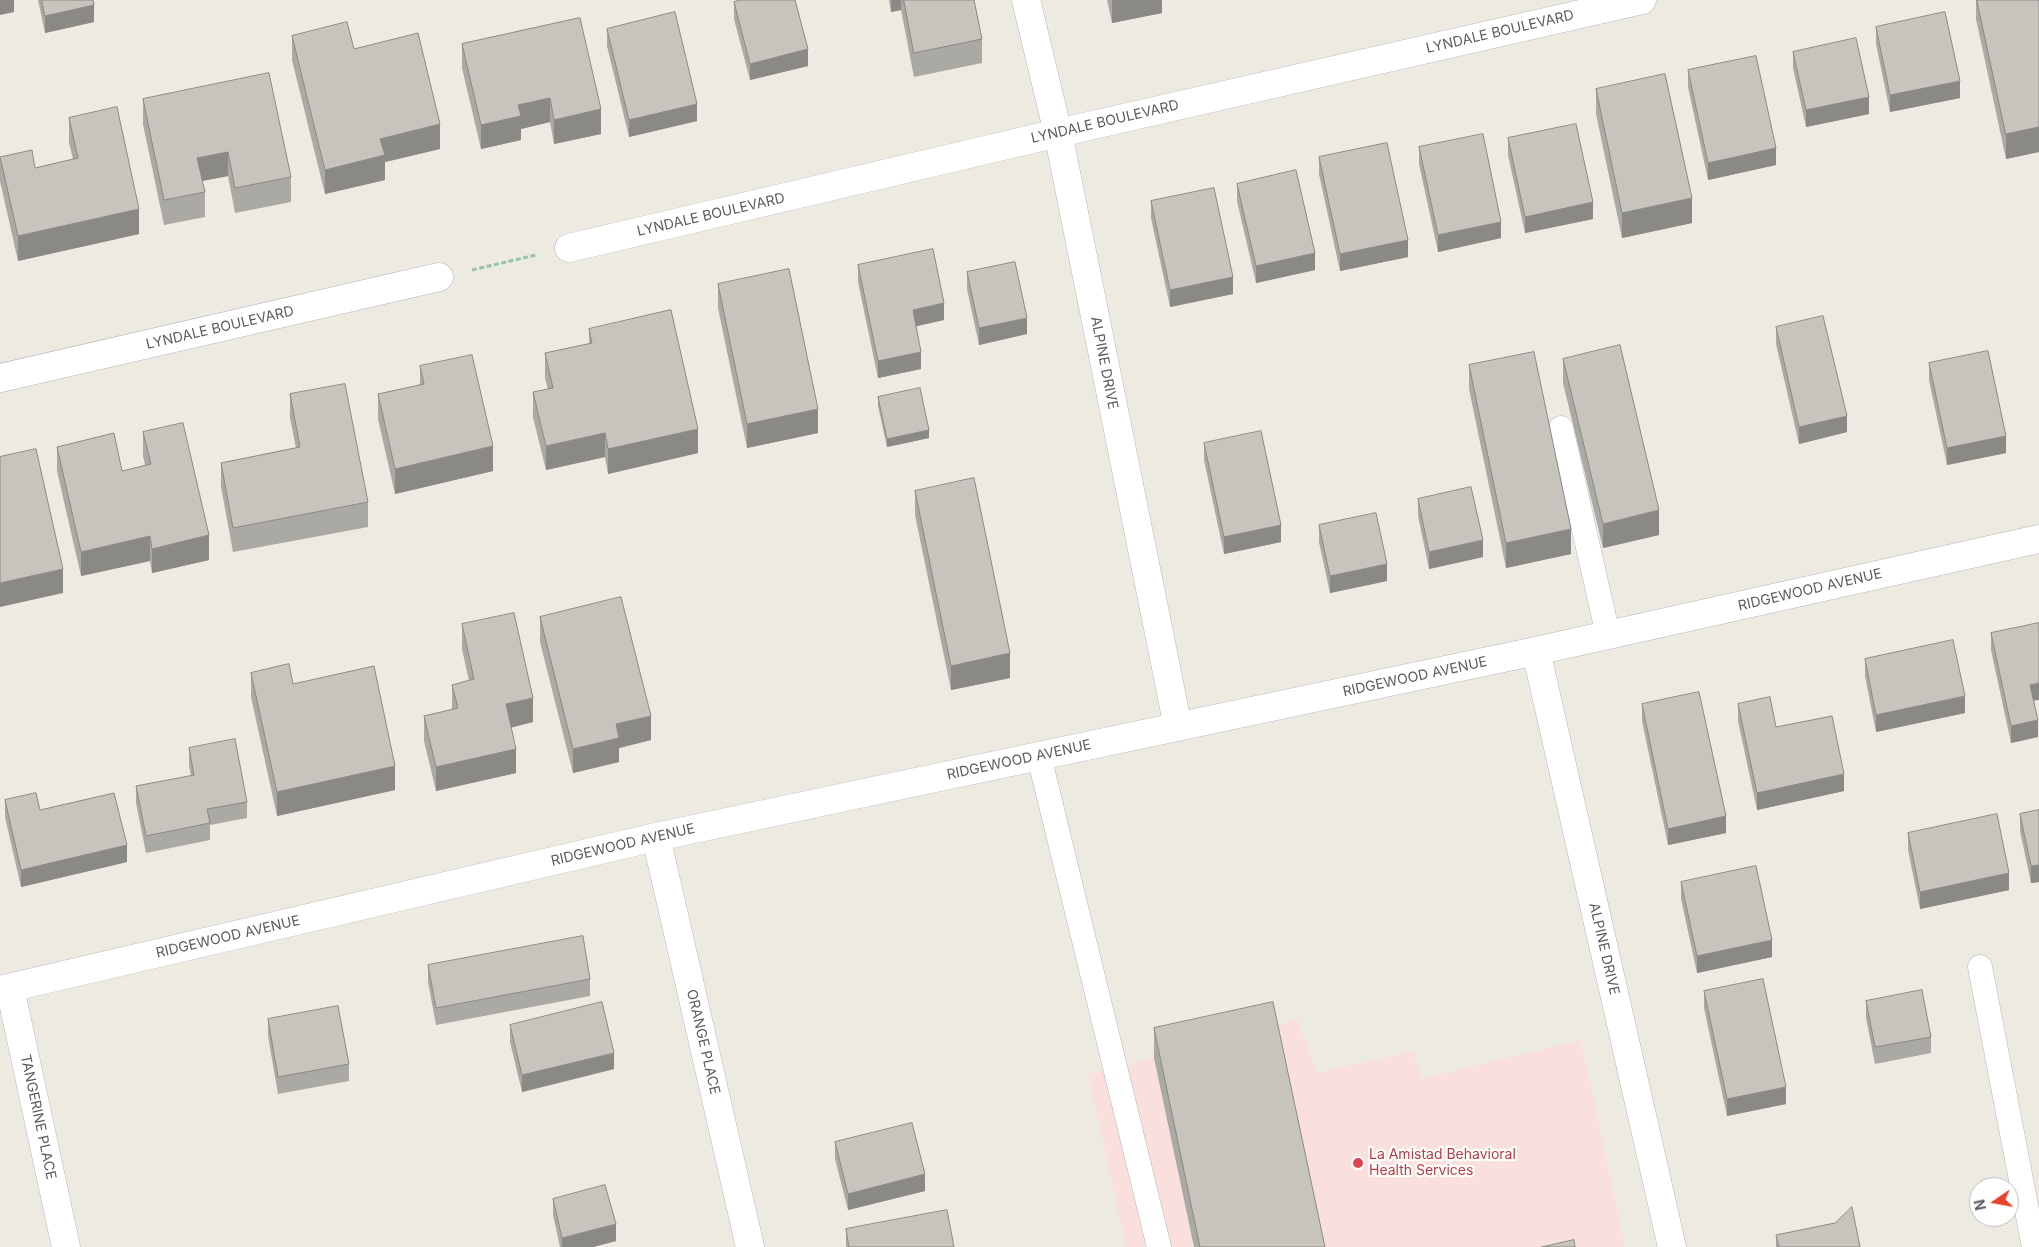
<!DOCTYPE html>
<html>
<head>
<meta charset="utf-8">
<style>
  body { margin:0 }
  #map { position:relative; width:2039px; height:1247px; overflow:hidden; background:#eceae1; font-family:Inter,sans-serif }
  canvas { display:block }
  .north { position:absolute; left:1969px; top:1177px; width:50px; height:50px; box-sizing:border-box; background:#fff; border:1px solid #bdbec0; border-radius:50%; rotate:258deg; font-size:14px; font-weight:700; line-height:20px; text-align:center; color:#595d62 }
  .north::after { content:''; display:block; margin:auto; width:18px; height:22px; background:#e7432c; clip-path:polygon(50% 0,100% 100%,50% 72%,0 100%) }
</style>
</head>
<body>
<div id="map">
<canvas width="2039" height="1247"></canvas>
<div class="north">N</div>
</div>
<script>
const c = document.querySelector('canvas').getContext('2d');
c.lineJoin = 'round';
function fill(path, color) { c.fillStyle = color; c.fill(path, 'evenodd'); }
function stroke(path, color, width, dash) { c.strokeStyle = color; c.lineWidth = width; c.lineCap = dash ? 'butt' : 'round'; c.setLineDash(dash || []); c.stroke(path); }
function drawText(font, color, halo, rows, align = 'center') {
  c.font = font + ' Inter,sans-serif'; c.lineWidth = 4.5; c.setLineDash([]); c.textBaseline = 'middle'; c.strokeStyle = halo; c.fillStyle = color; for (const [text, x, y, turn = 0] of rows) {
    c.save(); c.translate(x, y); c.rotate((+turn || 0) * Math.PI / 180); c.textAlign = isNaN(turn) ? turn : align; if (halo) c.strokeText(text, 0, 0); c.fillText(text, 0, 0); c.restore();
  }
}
const medical = new Path2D(`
  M 1298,1020 L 1317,1073 L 1412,1051 L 1422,1079 L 1581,1040 L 1625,1247 L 1126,1247 L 1088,1074 Z`);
const path = new Path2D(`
  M 472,270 L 536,255`);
const lane = new Path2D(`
  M 1561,428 L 1608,635
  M 1039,756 L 1159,1247
  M 1980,967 L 2034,1247`);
const street = new Path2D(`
  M 1026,0 L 1058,133 L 1178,727
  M 569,248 L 1058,133 L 1642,0
  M 0,378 L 439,277
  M 1536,651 L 1672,1247
  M 656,837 L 750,1247
  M 10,988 L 66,1247
  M 0,990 L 656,837 L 1536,651 L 2039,539`);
const wall = new Path2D(`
  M 38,0 L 93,0 L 94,22 L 45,33 Z
  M 889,0 L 974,0 L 982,39 L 982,63 L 914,77 L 901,10 L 891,12 Z
  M 1107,0 L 1162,0 L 1162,13 L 1112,23 Z
  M 1976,0 L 2039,0 L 2039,152 L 2006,159 L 1976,19 Z
  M 734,2 L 808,66 L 750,80 L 734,19 Z
  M 580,18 L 601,134 L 554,144 L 550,122 L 521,129 L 521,140 L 481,149 L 462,68 L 462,44 Z
  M 1876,27 L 1960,98 L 1890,112 L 1876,44 Z
  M 607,29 L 697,121 L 629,137 L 607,46 Z
  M 292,36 L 440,149 L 385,162 L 385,180 L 325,194 L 292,60 Z
  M 1793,52 L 1869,114 L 1806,127 L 1793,68 Z
  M 1688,70 L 1776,165 L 1708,180 L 1688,87 Z
  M 1596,89 L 1692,223 L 1622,238 L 1596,114 Z
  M 143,99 L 291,177 L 291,202 L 235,213 L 228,176 L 202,181 L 205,192 L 205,217 L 164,225 L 143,124 Z
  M 69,118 L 139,234 L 18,261 L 0,181 L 0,157 L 35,168 L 73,159 L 69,143 Z
  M 1508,138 L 1593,219 L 1525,233 L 1508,155 Z
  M 1419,147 L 1501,238 L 1438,252 L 1419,164 Z
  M 1319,157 L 1408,257 L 1340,271 L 1319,174 Z
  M 1237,184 L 1315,270 L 1256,283 L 1237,201 Z
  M 1151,201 L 1233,294 L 1170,307 L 1151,218 Z
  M 858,265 L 944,320 L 916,326 L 921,369 L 878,378 L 858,282 Z
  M 967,272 L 1027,334 L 979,345 L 967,289 Z
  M 718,284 L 818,433 L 747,448 L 718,308 Z
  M 1776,327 L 1847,432 L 1799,444 L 1776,344 Z
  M 589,329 L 698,453 L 608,474 L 605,457 L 546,470 L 533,417 L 533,392 L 548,390 L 545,378 L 545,353 L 589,344 Z
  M 1563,359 L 1659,535 L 1603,548 L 1563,383 Z
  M 1929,363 L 2006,453 L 1947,465 L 1929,380 Z
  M 1469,365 L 1571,554 L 1506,568 L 1469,389 Z
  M 420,366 L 493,471 L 395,494 L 378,419 L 378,394 L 420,385 Z
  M 290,394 L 368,502 L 368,527 L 233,552 L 221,487 L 221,463 L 296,448 L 290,418 Z
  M 878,397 L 929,438 L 887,447 L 878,406 Z
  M 143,432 L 209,560 L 152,573 L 150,561 L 81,576 L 57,471 L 57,447 L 122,471 L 145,465 L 143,456 Z
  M 1204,443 L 1281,542 L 1224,554 L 1204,460 Z
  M 915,491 L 1010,678 L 951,690 L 915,515 Z
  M 1418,499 L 1483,557 L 1429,569 L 1418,516 Z
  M 1319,525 L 1387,581 L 1330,593 L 1319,542 Z
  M 540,617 L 651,740 L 619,748 L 619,762 L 573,773 L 540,642 Z
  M 462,624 L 533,722 L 511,727 L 516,773 L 436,791 L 424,741 L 424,716 L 452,710 L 452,685 L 469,681 L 462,649 Z
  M 1991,633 L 2034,701 L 2038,737 L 2011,743 L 1991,650 Z
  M 1865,659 L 1965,713 L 1876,732 L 1865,676 Z
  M 251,673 L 293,684 L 395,790 L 277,816 L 251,697 Z
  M 1642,704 L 1726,833 L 1668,845 L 1642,721 Z
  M 1738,704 L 1776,727 L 1844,791 L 1757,810 L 1738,721 Z
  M 189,748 L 247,802 L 247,818 L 210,825 L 210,840 L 146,853 L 136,803 L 136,786 L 191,776 L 189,765 Z
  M 5,800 L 40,810 L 127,862 L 21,887 L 5,817 Z
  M 2039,810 L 2039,882 L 2031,883 L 2020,831 L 2020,814 Z
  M 1908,833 L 2009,890 L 1920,909 L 1908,850 Z
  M 1681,882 L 1772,957 L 1697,973 L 1681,899 Z
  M 428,965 L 590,979 L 590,996 L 436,1025 L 428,982 Z
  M 1704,991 L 1786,1104 L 1727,1116 L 1704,1008 Z
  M 1866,1001 L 1931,1037 L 1931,1053 L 1875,1064 L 1866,1018 Z
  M 268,1019 L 349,1064 L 349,1081 L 278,1094 L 268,1036 Z
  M 510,1025 L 614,1069 L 522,1092 L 510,1042 Z
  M 1154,1028 L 1325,1247 L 1194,1247 L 1154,1058 Z
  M 835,1142 L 925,1191 L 848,1210 L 835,1159 Z
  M 553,1199 L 616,1241 L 593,1247 L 560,1247 L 553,1215 Z
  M 846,1229 L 954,1247 L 846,1247 Z
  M 1776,1235 L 1860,1247 L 1776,1247 Z`);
const shadedWall = new Path2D(`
  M 0,0 L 14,0 L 14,12 L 0,15 Z
  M 891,0 L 901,0 L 901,10 L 891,12 Z
  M 1112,0 L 1162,0 L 1162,13 L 1112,23 Z
  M 94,5 L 94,22 L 45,33 L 45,16 Z
  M 808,49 L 808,66 L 750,80 L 750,64 Z
  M 1960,81 L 1960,98 L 1890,112 L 1890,95 Z
  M 1869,97 L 1869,114 L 1806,127 L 1806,110 Z
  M 550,98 L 550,122 L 521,129 L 521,140 L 481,149 L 481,125 L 518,105 Z
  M 697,104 L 697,121 L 629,137 L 629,120 Z
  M 601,109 L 601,134 L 554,144 L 554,120 Z
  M 440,124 L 440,149 L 385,162 L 385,180 L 325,194 L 325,170 L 380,139 Z
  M 2039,127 L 2039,152 L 2006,159 L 2006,134 Z
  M 1776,148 L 1776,165 L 1708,180 L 1708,163 Z
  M 228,152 L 228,176 L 197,182 L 197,158 Z
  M 1692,198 L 1692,223 L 1622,238 L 1622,213 Z
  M 1593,202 L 1593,219 L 1525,233 L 1525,217 Z
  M 139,209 L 139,234 L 18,261 L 18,236 Z
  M 1501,222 L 1501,238 L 1438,252 L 1438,235 Z
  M 1408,240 L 1408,257 L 1340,271 L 1340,254 Z
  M 1315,253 L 1315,270 L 1256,283 L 1256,266 Z
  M 1233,277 L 1233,294 L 1170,307 L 1170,290 Z
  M 944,303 L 944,320 L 913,327 L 913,310 Z
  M 1027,318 L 1027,334 L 979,345 L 979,328 Z
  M 921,352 L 921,369 L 878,378 L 878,361 Z
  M 818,409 L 818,433 L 747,448 L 747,424 Z
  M 1847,416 L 1847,432 L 1799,444 L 1799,427 Z
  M 698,429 L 698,453 L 608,474 L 608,449 Z
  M 929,430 L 929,438 L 887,447 L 887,439 Z
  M 605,433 L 605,457 L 546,470 L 546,446 Z
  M 2006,436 L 2006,453 L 1947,465 L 1947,448 Z
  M 493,446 L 493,471 L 395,494 L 395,469 Z
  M 1659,510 L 1659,535 L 1603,548 L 1603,524 Z
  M 1281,525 L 1281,542 L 1224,554 L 1224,537 Z
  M 1571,529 L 1571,554 L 1506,568 L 1506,543 Z
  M 209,535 L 209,560 L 152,573 L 152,549 Z
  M 150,536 L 150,561 L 81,576 L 81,552 Z
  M 1483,540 L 1483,557 L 1429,569 L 1429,552 Z
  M 1387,564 L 1387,581 L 1330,593 L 1330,576 Z
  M 63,569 L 63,593 L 0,607 L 0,583 Z
  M 1010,653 L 1010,678 L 951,690 L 951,666 Z
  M 2039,683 L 2039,700 L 2030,701 L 2030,685 Z
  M 1965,696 L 1965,713 L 1876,732 L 1876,715 Z
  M 533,698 L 533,722 L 506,729 L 506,704 Z
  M 651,716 L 651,740 L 619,748 L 619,762 L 573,773 L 573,749 L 616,724 Z
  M 2038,720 L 2038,737 L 2011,743 L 2011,726 Z
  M 516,749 L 516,773 L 436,791 L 436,767 Z
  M 395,766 L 395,790 L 277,816 L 277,792 Z
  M 1844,774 L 1844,791 L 1757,810 L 1757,793 Z
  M 1726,816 L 1726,833 L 1668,845 L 1668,829 Z
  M 127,845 L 127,862 L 21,887 L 21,870 Z
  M 2039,865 L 2039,882 L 2031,883 L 2031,866 Z
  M 2009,873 L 2009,890 L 1920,909 L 1920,892 Z
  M 1772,940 L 1772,957 L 1697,973 L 1697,956 Z
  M 614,1053 L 614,1069 L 522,1092 L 522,1075 Z
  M 1786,1087 L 1786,1104 L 1727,1116 L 1727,1099 Z
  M 925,1174 L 925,1191 L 848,1210 L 848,1194 Z
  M 616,1224 L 616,1241 L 593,1247 L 562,1247 L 562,1238 Z`);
const building = new Path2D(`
  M 42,0 L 93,0 L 94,5 L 45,16 Z
  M 741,0 L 795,0 L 808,49 L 750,64 L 734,2 Z
  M 904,0 L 974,0 L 982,39 L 914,53 Z
  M 1977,0 L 2039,0 L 2039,127 L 2006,134 Z
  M 675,12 L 697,104 L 629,120 L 607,29 Z
  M 1945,12 L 1960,81 L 1890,95 L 1876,27 Z
  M 580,18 L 601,109 L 554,120 L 550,98 L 518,105 L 521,116 L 481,125 L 462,44 Z
  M 347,22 L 354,49 L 418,33 L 440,124 L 380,139 L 385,155 L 325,170 L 292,36 Z
  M 1856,38 L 1869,97 L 1806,110 L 1793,52 Z
  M 1756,56 L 1776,148 L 1708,163 L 1688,70 Z
  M 269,73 L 291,177 L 235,188 L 228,152 L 197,158 L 205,192 L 164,200 L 143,99 Z
  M 1665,74 L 1692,198 L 1622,213 L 1596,89 Z
  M 117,107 L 139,209 L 18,236 L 0,157 L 32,150 L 35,168 L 78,158 L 69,118 Z
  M 1576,124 L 1593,202 L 1525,217 L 1508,138 Z
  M 1483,134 L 1501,222 L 1438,235 L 1419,147 Z
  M 1387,143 L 1408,240 L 1340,254 L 1319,157 Z
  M 1296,170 L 1315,253 L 1256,266 L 1237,184 Z
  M 1214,188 L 1233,277 L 1170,290 L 1151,201 Z
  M 933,249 L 944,303 L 913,310 L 921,352 L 878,361 L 858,265 Z
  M 1015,262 L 1027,318 L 979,328 L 967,272 Z
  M 789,269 L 818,409 L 747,424 L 718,284 Z
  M 671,310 L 698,429 L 608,449 L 605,433 L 546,446 L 533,392 L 553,388 L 545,353 L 592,343 L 589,329 Z
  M 1823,316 L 1847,416 L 1799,427 L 1776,327 Z
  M 1620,345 L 1659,510 L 1603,524 L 1563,359 Z
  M 1988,351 L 2006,436 L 1947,448 L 1929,363 Z
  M 1534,352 L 1571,529 L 1506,543 L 1469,365 Z
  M 472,355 L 493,446 L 395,469 L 378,394 L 424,384 L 420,366 Z
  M 345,384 L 368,502 L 233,528 L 221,463 L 300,447 L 290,394 Z
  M 920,388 L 929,430 L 887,439 L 878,397 Z
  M 183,423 L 209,535 L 152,549 L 150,536 L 81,552 L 57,447 L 114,433 L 122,471 L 151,464 L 143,432 Z
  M 1261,431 L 1281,525 L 1224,537 L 1204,443 Z
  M 36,449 L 63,569 L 0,583 L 0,457 Z
  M 974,478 L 1010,653 L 951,666 L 915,491 Z
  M 1471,487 L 1483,540 L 1429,552 L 1418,499 Z
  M 1376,513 L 1387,564 L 1330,576 L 1319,525 Z
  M 621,597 L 651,716 L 616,724 L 619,738 L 573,749 L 540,617 Z
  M 514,613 L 533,698 L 506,704 L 516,749 L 436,767 L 424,716 L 458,708 L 452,685 L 474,679 L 462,624 Z
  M 2039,623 L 2039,683 L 2030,685 L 2038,720 L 2011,726 L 1991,633 Z
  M 1953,640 L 1965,696 L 1876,715 L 1865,659 Z
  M 289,664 L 293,684 L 374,666 L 395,766 L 277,792 L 251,673 Z
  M 1699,692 L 1726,816 L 1668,829 L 1642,704 Z
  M 1770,697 L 1776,727 L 1832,716 L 1844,774 L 1757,793 L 1738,704 Z
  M 235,739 L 247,802 L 207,809 L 210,823 L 146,836 L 136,786 L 194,775 L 189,748 Z
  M 36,793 L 40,810 L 114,793 L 127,845 L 21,870 L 5,800 Z
  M 2039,810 L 2039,865 L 2031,866 L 2020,814 Z
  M 1997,814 L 2009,873 L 1920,892 L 1908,833 Z
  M 1756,866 L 1772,940 L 1697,956 L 1681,882 Z
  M 583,936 L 590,979 L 436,1008 L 428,965 Z
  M 1763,979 L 1786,1087 L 1727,1099 L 1704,991 Z
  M 1922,990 L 1931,1037 L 1875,1047 L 1866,1001 Z
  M 602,1002 L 614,1053 L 522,1075 L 510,1025 Z
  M 1273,1002 L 1325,1247 L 1200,1247 L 1154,1028 Z
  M 338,1006 L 349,1064 L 278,1077 L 268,1019 Z
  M 912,1123 L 925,1174 L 848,1194 L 835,1142 Z
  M 605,1185 L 616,1224 L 562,1238 L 553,1199 Z
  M 1852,1207 L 1860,1247 L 1779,1247 L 1776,1235 L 1835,1223 Z
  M 947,1210 L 954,1247 L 849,1247 L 846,1229 Z
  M 1574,1240 L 1575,1247 L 1542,1247 Z`);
const markers = [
  [1358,1163,6,"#e0444e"]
];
const streetNames = [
  ["LYNDALE BOULEVARD",1500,32,-13],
  ["LYNDALE BOULEVARD",1105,122,-13],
  ["LYNDALE BOULEVARD",711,215,-13],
  ["LYNDALE BOULEVARD",220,328,-13],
  ["ALPINE DRIVE",1104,363,79],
  ["RIDGEWOOD AVENUE",1810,590,-13],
  ["RIDGEWOOD AVENUE",1415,677,-12],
  ["RIDGEWOOD AVENUE",1019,760,-12],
  ["RIDGEWOOD AVENUE",623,845,-13],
  ["RIDGEWOOD AVENUE",228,937,-13],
  ["ALPINE DRIVE",1604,949,77],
  ["ORANGE PLACE",703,1042,77],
  ["TANGERINE PLACE",38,1117,78]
];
const healthNames = [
  ["La Amistad Behavioral",1369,1155],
  ["Health Services",1369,1171]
];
fill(medical, '#fae0dc');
stroke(lane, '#b4b7bb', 25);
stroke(street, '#b4b7bb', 29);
stroke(path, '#96c5a5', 3, [5, 2.5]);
stroke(lane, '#fff', 24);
stroke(street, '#fff', 28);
fill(wall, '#aba9a3');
fill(shadedWall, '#8b8985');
fill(building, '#c7c4be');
stroke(building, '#8b8985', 1);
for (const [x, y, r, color] of markers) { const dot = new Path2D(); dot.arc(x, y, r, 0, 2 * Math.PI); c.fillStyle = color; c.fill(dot); stroke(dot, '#fff', 2); }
drawText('14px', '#595d62', '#fff', streetNames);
drawText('14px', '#be3a42', '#fff', healthNames, 'left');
</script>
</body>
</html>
